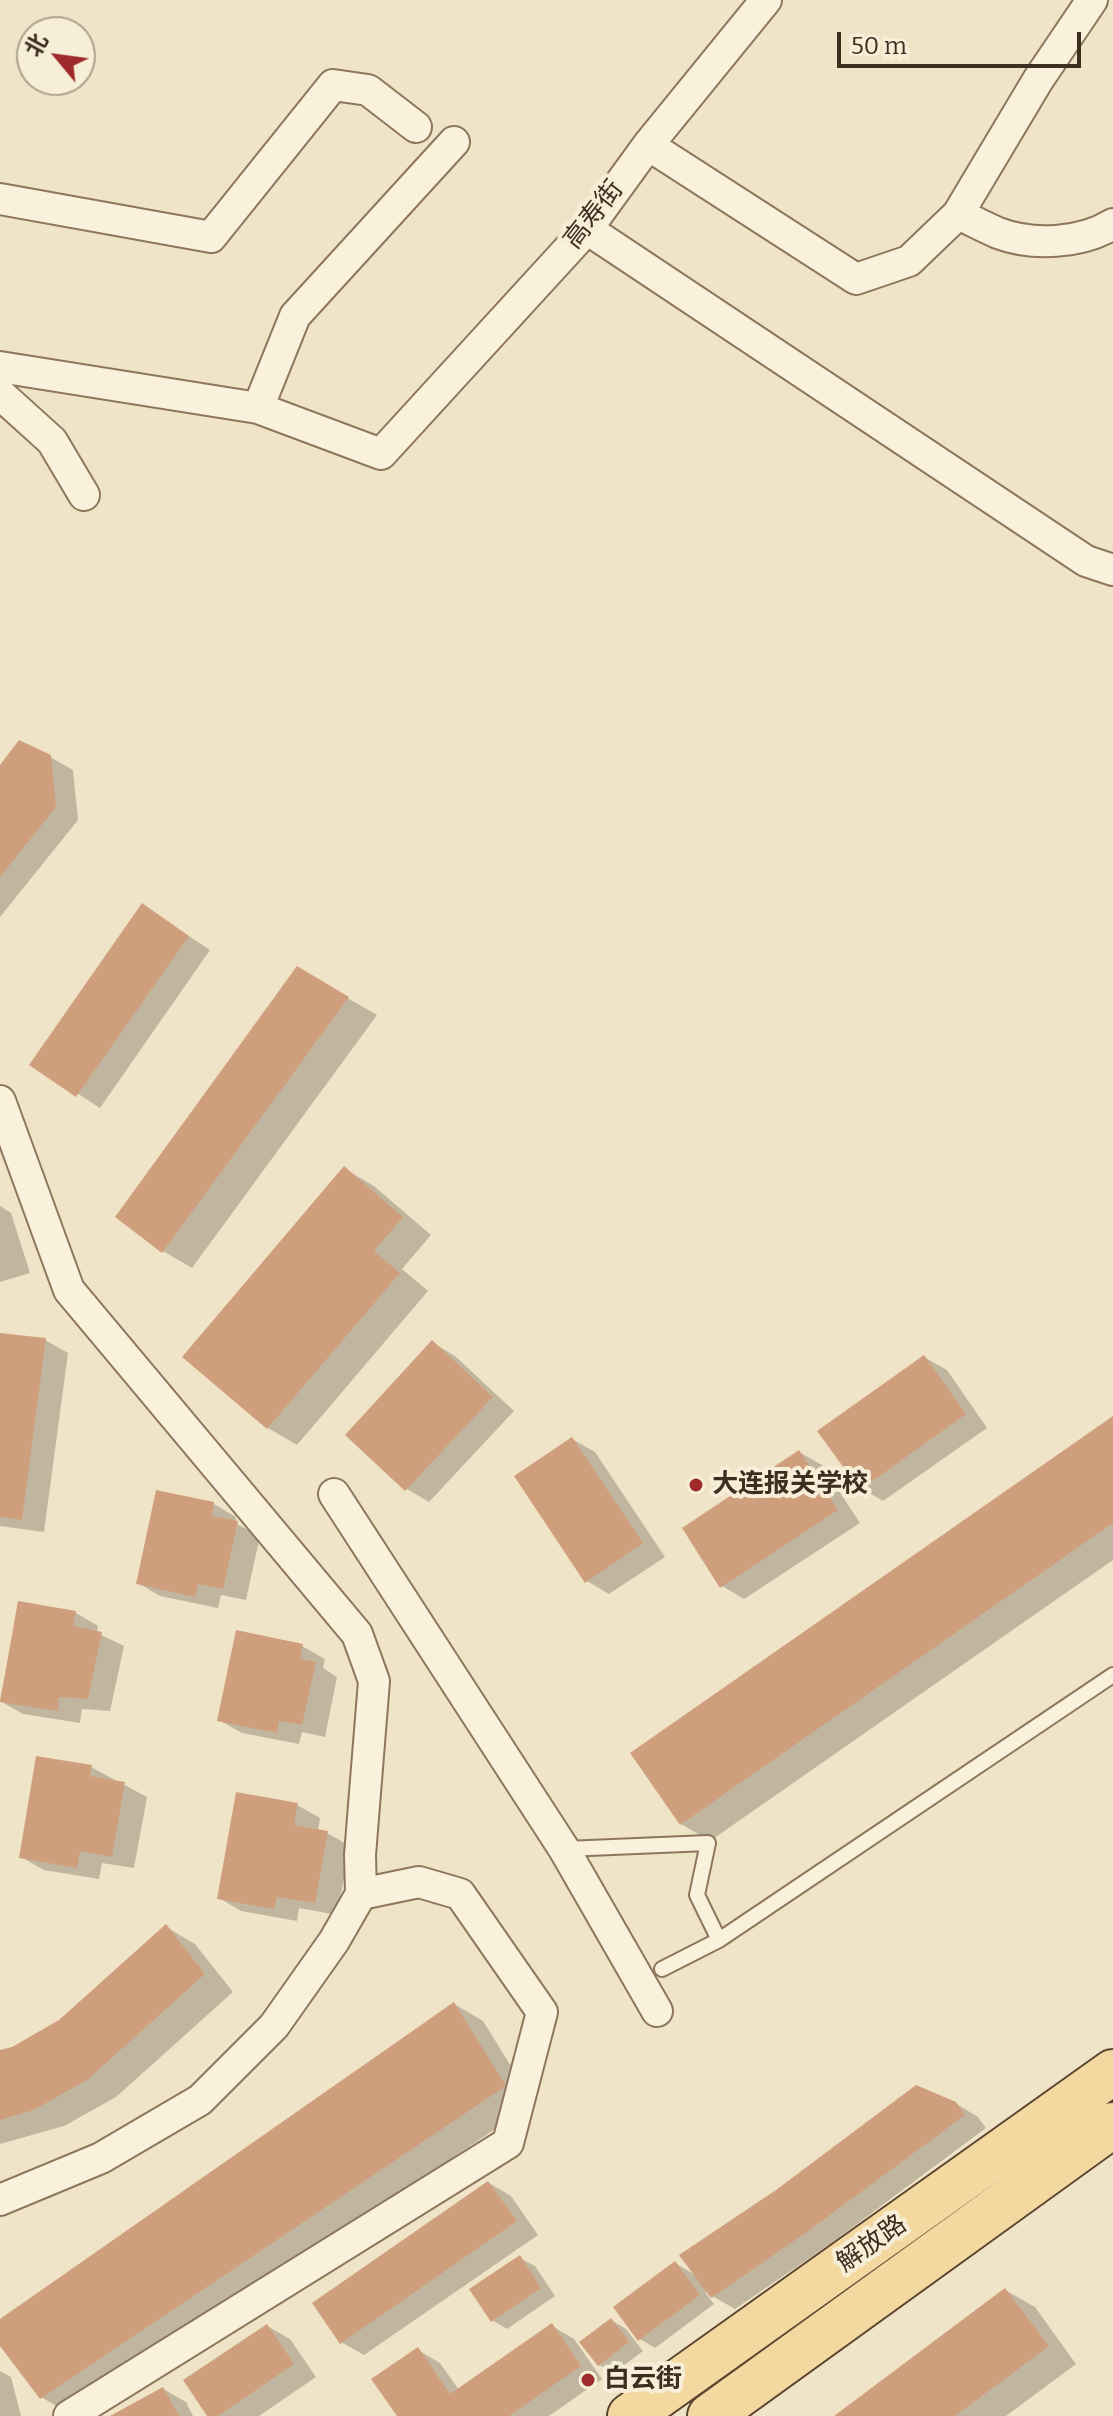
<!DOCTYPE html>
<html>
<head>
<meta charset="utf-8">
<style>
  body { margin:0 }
  #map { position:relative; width:1113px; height:2416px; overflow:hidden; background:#f0e4c8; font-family:Bitter,"Noto Sans SC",serif }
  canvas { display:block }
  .north { position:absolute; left:16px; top:16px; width:80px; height:80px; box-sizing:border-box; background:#f7eed8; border:2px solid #ada18e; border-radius:50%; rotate:299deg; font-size:22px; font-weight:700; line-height:32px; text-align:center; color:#3d2e20 }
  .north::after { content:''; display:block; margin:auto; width:28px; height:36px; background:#9e2a2b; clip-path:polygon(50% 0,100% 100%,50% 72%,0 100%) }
  .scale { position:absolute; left:837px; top:32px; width:244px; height:36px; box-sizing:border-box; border:4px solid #3d2e20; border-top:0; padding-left:10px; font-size:24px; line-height:28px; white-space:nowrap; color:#3d2e20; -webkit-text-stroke:6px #f7eed8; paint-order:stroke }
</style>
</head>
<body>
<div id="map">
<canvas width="1113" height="2416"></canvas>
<div class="north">北</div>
<div class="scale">50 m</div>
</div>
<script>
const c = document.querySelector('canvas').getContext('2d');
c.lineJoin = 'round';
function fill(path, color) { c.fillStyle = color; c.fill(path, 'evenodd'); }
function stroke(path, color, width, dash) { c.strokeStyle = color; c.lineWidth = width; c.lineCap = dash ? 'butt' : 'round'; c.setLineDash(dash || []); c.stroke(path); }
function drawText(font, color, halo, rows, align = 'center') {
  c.font = font + ' Bitter,"Noto Sans SC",serif'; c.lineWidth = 8; c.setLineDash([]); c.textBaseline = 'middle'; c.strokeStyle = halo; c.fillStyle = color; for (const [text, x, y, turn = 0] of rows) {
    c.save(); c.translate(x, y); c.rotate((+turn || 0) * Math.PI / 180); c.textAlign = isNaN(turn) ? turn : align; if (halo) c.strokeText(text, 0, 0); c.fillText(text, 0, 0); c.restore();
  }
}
const shadow = new Path2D(`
  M 50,757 L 73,770 L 78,820 L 0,917 L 0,768 Z
  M 143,906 L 210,950 L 100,1108 L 32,1064 Z
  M 297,969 L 377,1015 L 192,1268 L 163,1251 L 117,1217 Z
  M 345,1169 L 374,1186 L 431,1235 L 402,1269 L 428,1291 L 297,1445 L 268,1428 Z
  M 0,1206 L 11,1213 L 30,1273 L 0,1282 Z
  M 0,1335 L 45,1340 L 68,1353 L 44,1532 L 0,1526 Z
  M 433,1343 L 455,1356 L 514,1411 L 429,1502 L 407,1489 Z
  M 924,1357 L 947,1370 L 987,1428 L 883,1501 L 861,1488 Z
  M 1113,1419 L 1113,1560 L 710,1841 L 681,1824 Z
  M 572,1439 L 595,1452 L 665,1557 L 609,1594 L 587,1581 Z
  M 799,1452 L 822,1465 L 860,1523 L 744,1599 L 722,1586 Z
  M 214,1504 L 236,1517 L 235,1523 L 260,1536 L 246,1600 L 221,1595 L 218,1608 L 160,1596 L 138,1583 Z
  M 20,1603 L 76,1613 L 98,1626 L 97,1633 L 124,1646 L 110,1711 L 82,1709 L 80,1723 L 23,1714 L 0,1701 Z
  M 302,1646 L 325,1659 L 323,1668 L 337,1677 L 325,1737 L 302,1732 L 299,1744 L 242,1733 L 219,1720 Z
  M 91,1767 L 147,1797 L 134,1868 L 102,1863 L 99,1879 L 44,1870 L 21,1857 Z
  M 297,1805 L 320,1818 L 318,1831 L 327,1833 L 350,1846 L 337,1915 L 299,1908 L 297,1921 L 241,1911 L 219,1898 Z
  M 166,1927 L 195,1944 L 233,1992 L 116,2097 L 64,2126 L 0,2144 L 0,2052 L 12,2049 L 60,2022 Z
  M 454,2004 L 483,2021 L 534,2103 L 70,2414 L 41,2397 L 0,2343 L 0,2322 Z
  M 955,2103 L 978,2117 L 986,2128 L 830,2244 L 735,2309 L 705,2292 L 714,2304 L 655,2348 L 640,2339 L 675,2263 L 697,2276 Z
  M 489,2183 L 511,2196 L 538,2235 L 364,2355 L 341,2342 Z
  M 520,2258 L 535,2266 L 555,2296 L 507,2329 L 492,2320 Z
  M 1005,2290 L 1035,2307 L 1076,2364 L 1006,2416 L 837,2416 Z
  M 611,2320 L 626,2329 L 643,2351 L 614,2373 L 599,2365 Z
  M 267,2326 L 290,2339 L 316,2377 L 259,2416 L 209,2416 Z
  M 552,2326 L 574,2339 L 602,2379 L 549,2416 L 399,2416 L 418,2350 L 440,2363 L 459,2390 Z
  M 0,2371 L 11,2377 L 21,2416 L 0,2416 Z
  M 163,2389 L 186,2402 L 193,2416 L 114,2416 Z`);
const building = new Path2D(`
  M 19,740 L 51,755 L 56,807 L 0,877 L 0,765 Z
  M 142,903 L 189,936 L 76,1097 L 29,1065 Z
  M 297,966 L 349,997 L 162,1253 L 115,1217 Z
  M 344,1166 L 403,1217 L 374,1251 L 400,1273 L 267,1429 L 182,1357 Z
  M 0,1333 L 46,1338 L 22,1520 L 0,1517 Z
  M 432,1340 L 493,1397 L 405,1491 L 345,1435 Z
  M 924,1355 L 966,1414 L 860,1490 L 817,1431 Z
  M 1113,1416 L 1113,1523 L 680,1825 L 630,1753 Z
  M 572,1437 L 643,1543 L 585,1583 L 514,1476 Z
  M 799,1450 L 838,1510 L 720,1588 L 682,1528 Z
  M 156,1490 L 214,1502 L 212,1516 L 238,1521 L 223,1589 L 198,1584 L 195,1597 L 136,1584 Z
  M 18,1601 L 76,1611 L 73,1626 L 102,1632 L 88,1699 L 59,1697 L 58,1711 L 0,1702 Z
  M 236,1630 L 303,1644 L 300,1659 L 316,1662 L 302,1725 L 279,1721 L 277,1733 L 217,1721 Z
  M 36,1756 L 92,1765 L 90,1776 L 125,1782 L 112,1857 L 80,1851 L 77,1868 L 19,1858 Z
  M 236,1792 L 298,1803 L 294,1825 L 328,1831 L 315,1903 L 277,1897 L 274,1909 L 217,1899 Z
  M 166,1924 L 205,1974 L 87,2080 L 34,2110 L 0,2120 L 0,2050 L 12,2047 L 59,2020 Z
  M 454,2002 L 506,2086 L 40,2399 L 0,2346 L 0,2319 Z
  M 916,2085 L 956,2102 L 965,2115 L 807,2232 L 711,2298 L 679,2255 L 776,2190 Z
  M 488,2181 L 517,2221 L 340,2344 L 312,2303 Z
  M 520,2255 L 541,2288 L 491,2322 L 469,2289 Z
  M 675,2261 L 700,2295 L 638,2341 L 613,2307 Z
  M 1005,2288 L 1049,2346 L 955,2416 L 834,2416 Z
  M 611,2318 L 629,2342 L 598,2366 L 579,2342 Z
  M 552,2323 L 581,2366 L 509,2416 L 397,2416 L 371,2379 L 418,2347 L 450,2394 Z
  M 267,2324 L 294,2364 L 218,2416 L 207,2416 L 183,2380 Z
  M 163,2387 L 179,2416 L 110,2416 Z`);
const service = new Path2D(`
  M 565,1849 L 708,1843 L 697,1895 L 719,1940
  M 662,1969 L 719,1940 L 1113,1675`);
const minor = new Path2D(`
  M 648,145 L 766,0
  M 0,199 L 211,237 L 333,85 L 368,90 L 416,127
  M 958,214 C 971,220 984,227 998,233 C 1032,246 1081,244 1113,224
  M 587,229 L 1086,561 L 1113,570
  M 0,367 L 258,408 L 381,454 L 587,229 L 648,145 L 856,279 L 909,261 L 958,214 L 1038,80 L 1092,0
  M 0,394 L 52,441 L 84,495
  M 258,408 L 295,316 L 454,142
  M 0,1101 L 69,1290 L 357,1634 L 374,1681 L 360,1855 L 361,1894 L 334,1941 L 274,2026 L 200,2100 L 101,2158 L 0,2200
  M 334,1494 L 564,1849 L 657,2011
  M 69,2416 L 508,2143 L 542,2012 L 460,1894 L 419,1882 L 361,1894`);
const primary = new Path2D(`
  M 630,2416 L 1113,2072
  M 710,2416 L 1113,2125`);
const markers = [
  [696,1485,8,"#9e2a2b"],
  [588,2380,8,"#9e2a2b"]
];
const streetNames = [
  ["高寿街",594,215,-52],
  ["解放路",872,2244,-35]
];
const poiNames = [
  ["大连报关学校",712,1485],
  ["白云街",604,2380]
];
fill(shadow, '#0003');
fill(building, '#cf9f7d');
stroke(service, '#8d765c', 18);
stroke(minor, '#8d765c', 34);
stroke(primary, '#5b4430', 48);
stroke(service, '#faf1dc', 14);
stroke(minor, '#faf1dc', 30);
stroke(primary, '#f3d9a0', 44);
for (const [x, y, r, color] of markers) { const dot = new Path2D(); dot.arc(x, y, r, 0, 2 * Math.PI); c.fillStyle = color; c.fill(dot); stroke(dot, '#f7eed8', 3); }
drawText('26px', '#3d2e20', '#f7eed8', streetNames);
drawText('bold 26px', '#3d2e20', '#f7eed8', poiNames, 'left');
</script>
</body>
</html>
